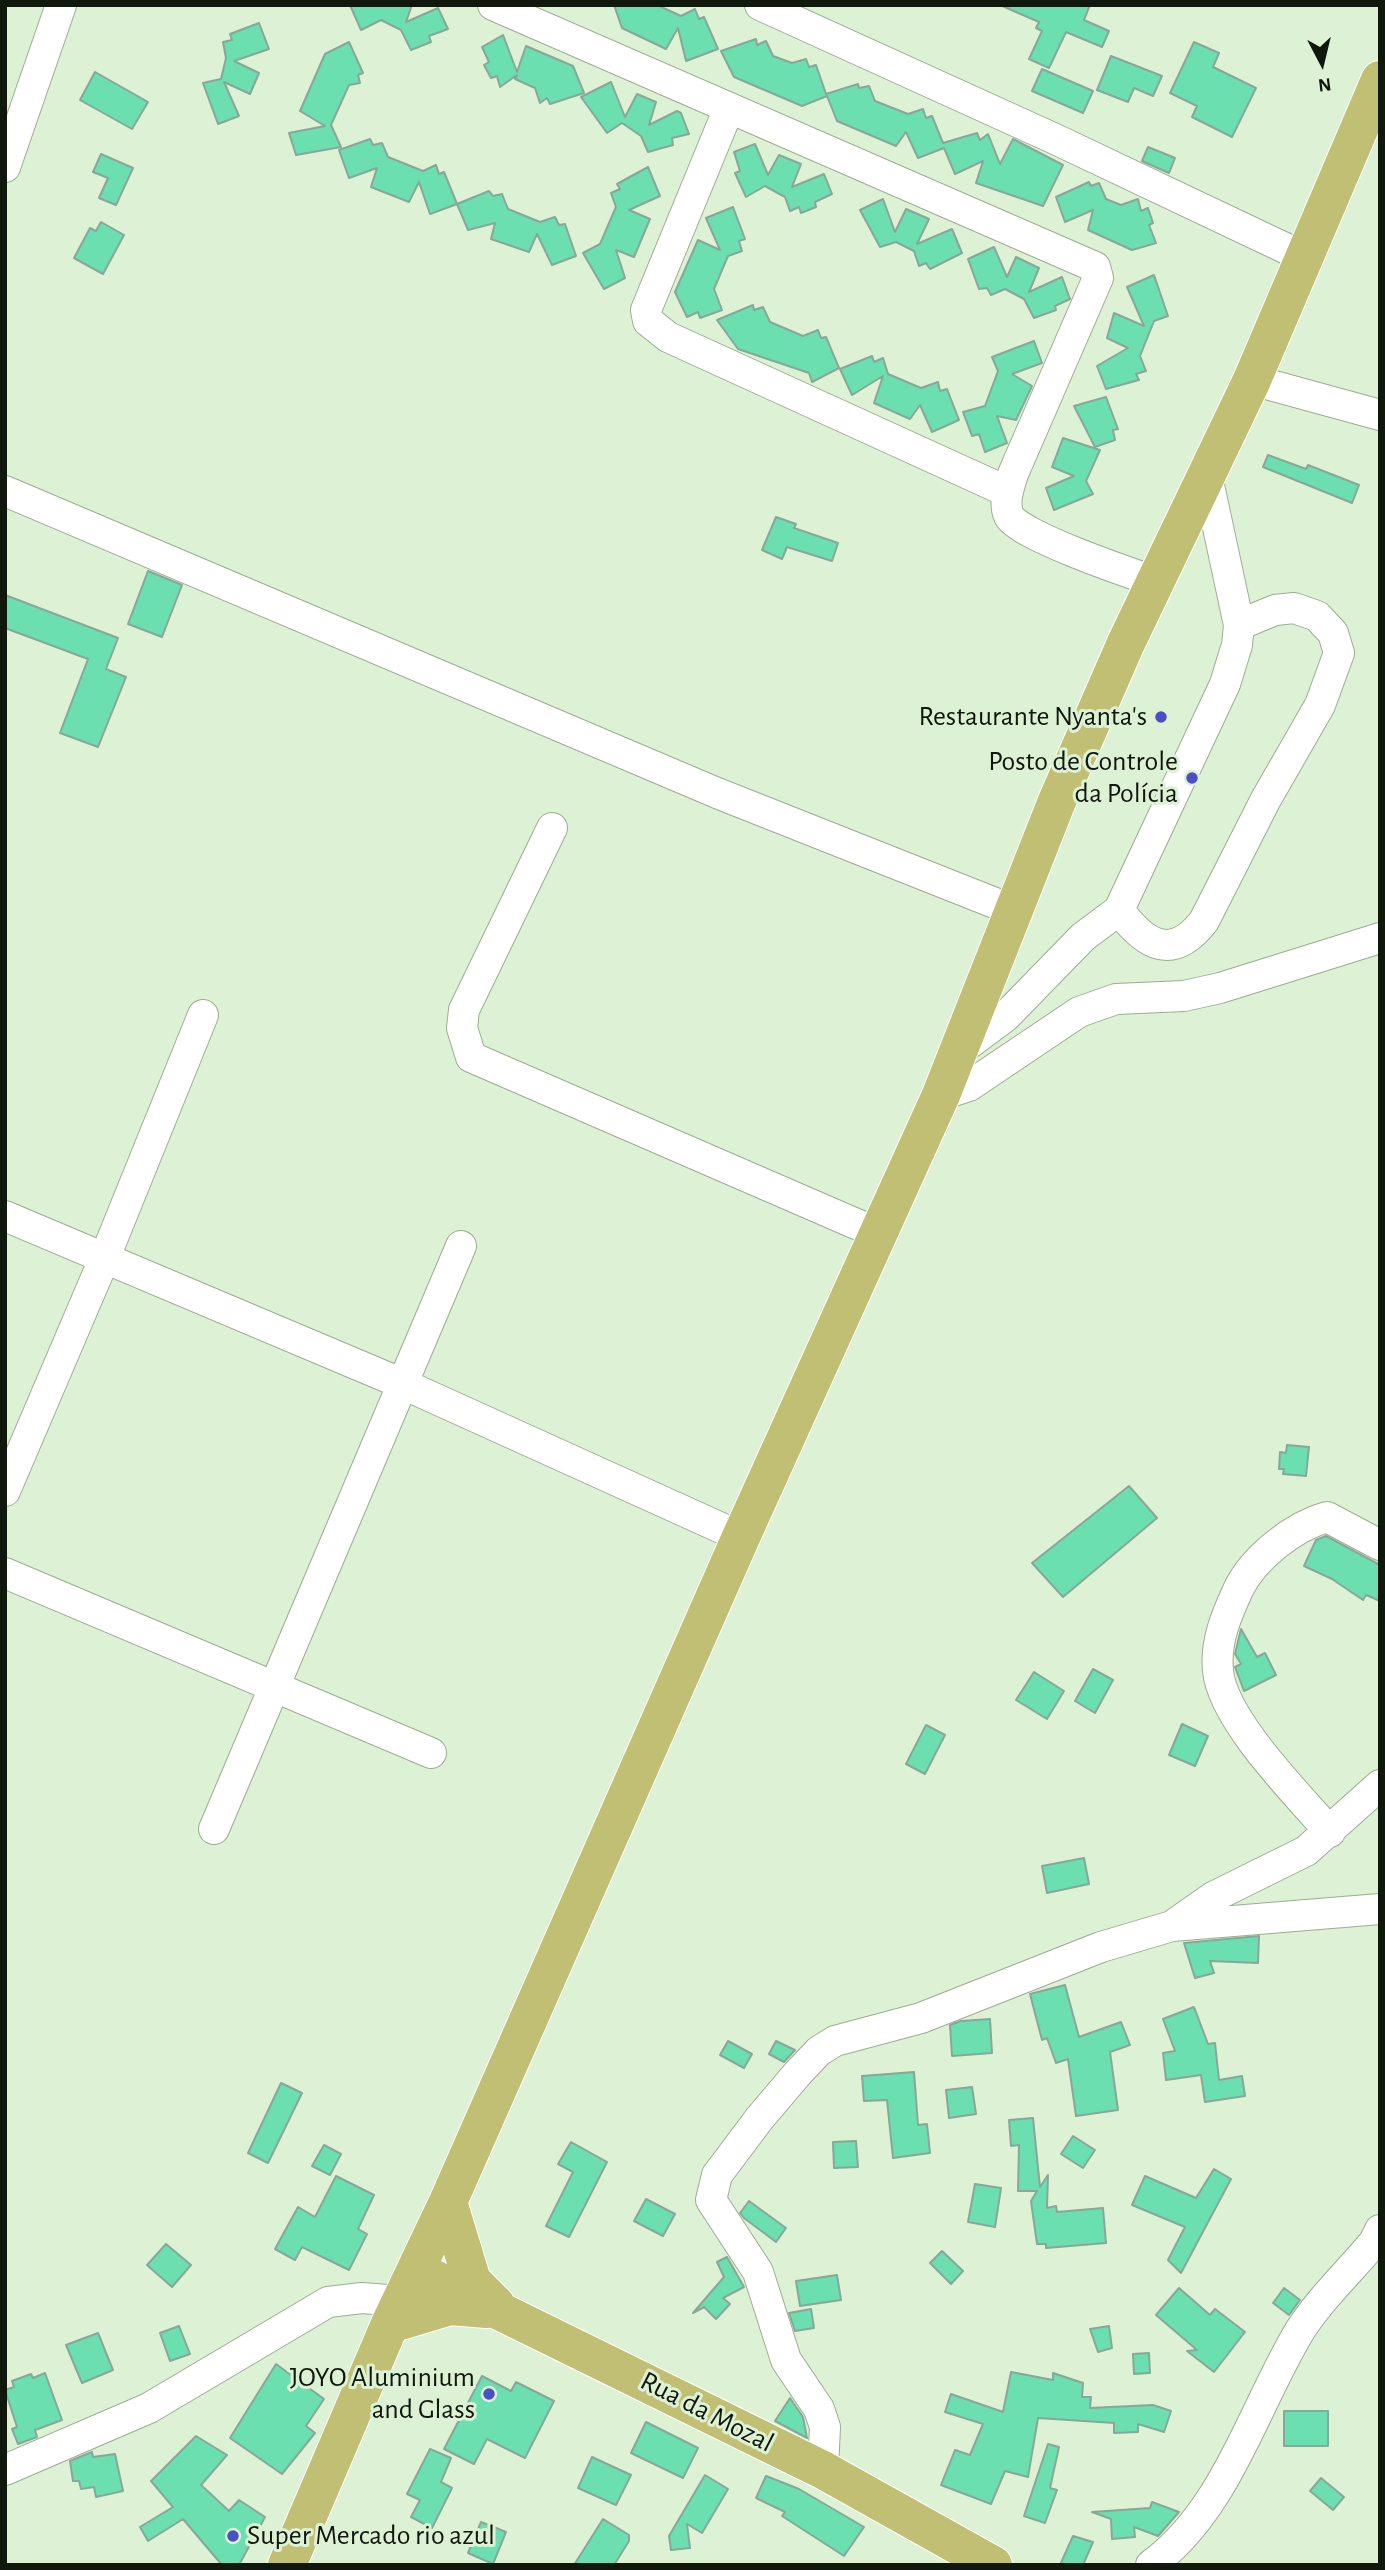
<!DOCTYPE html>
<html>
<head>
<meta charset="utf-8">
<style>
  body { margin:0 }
  #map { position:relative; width:1385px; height:2570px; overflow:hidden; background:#ddf1d4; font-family:"Alegreya Sans",sans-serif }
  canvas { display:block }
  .frame { position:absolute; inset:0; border:7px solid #10170d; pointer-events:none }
  .north { position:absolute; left:1287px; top:28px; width:70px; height:70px; -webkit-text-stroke:5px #ddf1d4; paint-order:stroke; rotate:173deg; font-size:19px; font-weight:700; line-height:28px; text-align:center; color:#10170d }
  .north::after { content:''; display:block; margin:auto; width:24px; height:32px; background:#10170d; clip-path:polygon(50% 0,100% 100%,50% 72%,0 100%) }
</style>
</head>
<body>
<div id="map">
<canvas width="1385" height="2570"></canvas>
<div class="frame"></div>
<div class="north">N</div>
</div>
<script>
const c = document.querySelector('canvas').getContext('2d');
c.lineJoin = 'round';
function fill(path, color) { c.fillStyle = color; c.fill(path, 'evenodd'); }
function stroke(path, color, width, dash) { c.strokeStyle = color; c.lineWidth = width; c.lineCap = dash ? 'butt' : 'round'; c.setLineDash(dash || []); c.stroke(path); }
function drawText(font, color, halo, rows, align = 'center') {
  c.font = font + ' "Alegreya Sans",sans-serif'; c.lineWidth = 6; c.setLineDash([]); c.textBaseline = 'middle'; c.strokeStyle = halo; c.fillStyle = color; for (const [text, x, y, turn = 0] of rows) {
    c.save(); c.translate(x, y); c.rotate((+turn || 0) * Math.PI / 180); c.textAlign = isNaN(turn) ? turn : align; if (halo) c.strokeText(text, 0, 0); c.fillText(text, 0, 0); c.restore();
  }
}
const building = new Path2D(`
  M 350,5 L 412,5 L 406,22 L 438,8 L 448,29 L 429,36 L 431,42 L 411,50 L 401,30 L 381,20 L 361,30 Z
  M 614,5 L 657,5 L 681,16 L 695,9 L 699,19 L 704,17 L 718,49 L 686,61 L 678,28 L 666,49 L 622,28 Z
  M 1000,5 L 1090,5 L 1084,20 L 1109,31 L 1102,47 L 1066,32 L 1049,68 L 1029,59 L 1042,31 L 1036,28 L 1039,22 Z
  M 259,23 L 269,49 L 234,61 L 259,73 L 250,94 L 224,82 L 239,116 L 218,124 L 203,83 L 221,79 L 226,58 L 223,42 L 232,40 L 230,34 Z
  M 503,35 L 517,72 L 526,46 L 573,66 L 584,93 L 550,104 L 547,98 L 540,103 L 535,88 L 515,79 L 517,75 L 500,87 L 497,76 L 491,78 L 484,65 L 489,62 L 482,47 Z
  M 756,39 L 757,45 L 766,41 L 773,56 L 792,63 L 806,59 L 809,67 L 816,65 L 826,94 L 858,84 L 859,88 L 869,86 L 875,101 L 908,114 L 923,109 L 926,118 L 932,116 L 943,143 L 977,133 L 980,140 L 988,134 L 1000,164 L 1013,139 L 1063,165 L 1043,206 L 976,183 L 983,161 L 955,174 L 944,148 L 918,158 L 906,132 L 896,146 L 837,121 L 827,96 L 802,106 L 734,77 L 721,51 Z
  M 349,42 L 363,73 L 358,75 L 360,83 L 349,85 L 331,125 L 341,147 L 296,155 L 289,133 L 325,126 L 300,111 L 325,54 Z
  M 1194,42 L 1219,53 L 1213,67 L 1256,88 L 1232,137 L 1192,117 L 1197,106 L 1170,93 Z
  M 1111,56 L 1162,76 L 1153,96 L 1134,88 L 1128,102 L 1097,90 Z
  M 1042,69 L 1093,91 L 1083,113 L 1032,91 Z
  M 95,72 L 148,102 L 132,129 L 80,100 Z
  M 611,82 L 625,117 L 637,94 L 656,102 L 649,125 L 677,111 L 681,113 L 689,134 L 672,138 L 673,145 L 648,152 L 641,136 L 622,123 L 607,133 L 581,97 Z
  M 370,139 L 373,145 L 382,143 L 388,157 L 423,171 L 436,165 L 439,174 L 444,172 L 457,204 L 430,214 L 419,182 L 409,202 L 371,187 L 377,168 L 349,178 L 339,150 Z
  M 755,144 L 768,175 L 779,155 L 801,164 L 792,187 L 824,174 L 832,194 L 815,202 L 816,207 L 801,213 L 799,207 L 790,211 L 785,197 L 765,186 L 746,197 L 735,173 L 740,171 L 734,152 Z
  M 1148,147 L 1175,158 L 1169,173 L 1142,161 Z
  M 101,154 L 133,168 L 116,205 L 99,198 L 108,178 L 93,172 Z
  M 648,167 L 660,196 L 629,210 L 650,219 L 634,257 L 616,250 L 625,278 L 604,289 L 583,253 L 600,244 L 616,207 L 611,193 L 620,189 L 617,184 Z
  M 1089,182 L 1091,186 L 1099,183 L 1106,199 L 1121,205 L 1138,199 L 1141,211 L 1148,208 L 1153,223 L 1149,225 L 1156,243 L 1132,250 L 1088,230 L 1093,210 L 1065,222 L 1056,197 Z
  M 489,191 L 493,196 L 502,194 L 508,209 L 540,222 L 555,217 L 559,225 L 565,224 L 576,256 L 552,265 L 537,234 L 529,252 L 491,239 L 495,223 L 468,230 L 457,204 Z
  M 883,199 L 895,232 L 906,209 L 929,219 L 917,244 L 952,229 L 962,253 L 930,269 L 926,263 L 919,266 L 914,251 L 896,242 L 880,247 L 860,210 Z
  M 733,207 L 745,239 L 739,241 L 742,251 L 728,256 L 714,289 L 722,310 L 700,318 L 698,312 L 687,317 L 675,292 L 698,240 L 720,250 L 706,218 Z
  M 101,222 L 124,235 L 103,274 L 74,258 L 90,228 L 96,231 Z
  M 994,247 L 1007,277 L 1016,257 L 1039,268 L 1029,292 L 1062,277 L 1070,299 L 1055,306 L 1056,310 L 1034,318 L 1024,299 L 1005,289 L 991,295 L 987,288 L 979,289 L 968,259 Z
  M 1154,275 L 1168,316 L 1154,321 L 1140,356 L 1146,371 L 1136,374 L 1139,380 L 1106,389 L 1097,366 L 1128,348 L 1107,338 L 1114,313 L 1144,326 L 1127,287 Z
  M 753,305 L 754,310 L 763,307 L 770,322 L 803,336 L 818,330 L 821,338 L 826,337 L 839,368 L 812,382 L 809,373 L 738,349 L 717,320 Z
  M 1034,341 L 1042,363 L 1012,374 L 1032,386 L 1016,420 L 997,416 L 1007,443 L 985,452 L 979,434 L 972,436 L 963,412 L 985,406 L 998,371 L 992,357 Z
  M 872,356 L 874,362 L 883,358 L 888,374 L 921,388 L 938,382 L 940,391 L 947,389 L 959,420 L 932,432 L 920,405 L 910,419 L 874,403 L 883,376 L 852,395 L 840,369 Z
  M 1106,397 L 1118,429 L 1113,430 L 1115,440 L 1095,447 L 1074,406 Z
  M 1063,438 L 1100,450 L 1086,481 L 1093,494 L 1054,510 L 1046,488 L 1074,476 L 1052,467 Z
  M 1268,455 L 1306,469 L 1308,465 L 1359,485 L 1352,503 L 1263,467 Z
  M 776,517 L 796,524 L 794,528 L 838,543 L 832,561 L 787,547 L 782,559 L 762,550 Z
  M 148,571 L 182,585 L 162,637 L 128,624 Z
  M 5,595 L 118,638 L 106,669 L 126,677 L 98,747 L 60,733 L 88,659 L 5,628 Z
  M 1287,1445 L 1309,1447 L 1306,1476 L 1283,1474 L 1284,1469 L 1279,1469 L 1280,1452 L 1286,1453 Z
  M 1129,1486 L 1157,1518 L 1063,1597 L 1032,1563 Z
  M 1326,1536 L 1380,1565 L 1380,1601 L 1366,1595 L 1363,1600 L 1332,1579 L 1304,1566 L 1316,1540 Z
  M 1241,1629 L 1257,1657 L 1265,1653 L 1276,1675 L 1244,1691 L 1235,1667 L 1241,1664 L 1235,1654 Z
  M 1093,1669 L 1113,1680 L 1095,1713 L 1075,1701 Z
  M 1034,1672 L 1064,1691 L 1047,1719 L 1016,1700 Z
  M 1182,1724 L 1208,1736 L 1195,1766 L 1169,1755 Z
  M 926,1725 L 945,1735 L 925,1774 L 906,1764 Z
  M 1084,1858 L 1089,1884 L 1047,1893 L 1042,1866 Z
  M 1259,1936 L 1258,1963 L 1210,1961 L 1214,1973 L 1195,1978 L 1184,1943 Z
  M 1065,1985 L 1079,2037 L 1121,2022 L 1130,2045 L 1110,2052 L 1118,2110 L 1076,2116 L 1068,2059 L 1056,2063 L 1047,2038 L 1042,2040 L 1030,1994 Z
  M 1194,2007 L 1208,2044 L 1215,2043 L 1219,2080 L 1242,2076 L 1245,2096 L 1205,2102 L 1201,2075 L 1166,2080 L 1163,2053 L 1175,2051 L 1163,2019 Z
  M 990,2019 L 992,2053 L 952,2056 L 950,2025 L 961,2021 Z
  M 728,2041 L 752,2054 L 744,2068 L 720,2055 Z
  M 776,2041 L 795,2050 L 784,2062 L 769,2054 Z
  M 914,2072 L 918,2125 L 927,2124 L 930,2153 L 893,2158 L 887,2100 L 864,2101 L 862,2076 Z
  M 281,2083 L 302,2093 L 268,2163 L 248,2153 Z
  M 972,2087 L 976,2114 L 949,2118 L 946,2090 Z
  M 1033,2118 L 1040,2187 L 1048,2175 L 1047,2208 L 1056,2206 L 1057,2212 L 1103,2208 L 1106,2243 L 1046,2248 L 1046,2244 L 1037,2244 L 1031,2201 L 1037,2191 L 1018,2191 L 1019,2145 L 1011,2146 L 1009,2120 Z
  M 1073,2136 L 1095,2150 L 1083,2168 L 1061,2154 Z
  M 856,2141 L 858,2167 L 834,2168 L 833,2142 Z
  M 571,2142 L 607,2162 L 569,2237 L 546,2226 L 573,2172 L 558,2164 Z
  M 324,2145 L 341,2154 L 330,2175 L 312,2166 Z
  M 1214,2169 L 1231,2179 L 1181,2273 L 1168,2260 L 1185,2227 L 1132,2205 L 1145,2176 L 1196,2198 Z
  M 336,2176 L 374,2195 L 358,2229 L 367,2234 L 349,2270 L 302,2247 L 295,2260 L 275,2249 L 298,2207 L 315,2217 Z
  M 975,2184 L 1001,2188 L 995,2227 L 968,2222 Z
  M 646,2199 L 675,2214 L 663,2236 L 634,2221 Z
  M 749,2201 L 786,2228 L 776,2242 L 744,2218 L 740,2213 Z
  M 166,2244 L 191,2265 L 172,2287 L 147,2265 Z
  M 942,2251 L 963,2271 L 951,2284 L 930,2263 Z
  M 727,2257 L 744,2287 L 723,2298 L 730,2304 L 716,2319 L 704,2307 L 693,2313 L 724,2277 L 717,2262 Z
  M 837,2275 L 841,2300 L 800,2306 L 796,2281 Z
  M 1179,2288 L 1210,2315 L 1215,2309 L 1245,2332 L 1214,2372 L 1187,2351 L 1197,2350 L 1156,2315 Z
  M 1284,2288 L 1300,2300 L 1289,2315 L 1273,2303 Z
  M 811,2309 L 814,2328 L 795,2331 L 789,2313 Z
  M 179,2326 L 190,2354 L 170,2361 L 160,2333 Z
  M 1109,2326 L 1112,2348 L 1098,2352 L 1090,2329 Z
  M 98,2333 L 113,2370 L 82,2383 L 66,2345 Z
  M 1149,2353 L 1150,2373 L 1134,2374 L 1133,2354 Z
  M 276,2364 L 324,2399 L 306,2426 L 315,2433 L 282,2474 L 230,2438 Z
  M 1011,2372 L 1053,2380 L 1053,2373 L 1083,2383 L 1082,2397 L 1091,2397 L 1090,2408 L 1153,2405 L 1171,2411 L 1164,2432 L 1138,2424 L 1138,2432 L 1114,2433 L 1114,2423 L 1038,2418 L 1028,2477 L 1005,2471 L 991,2504 L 941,2485 L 955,2450 L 970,2455 L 983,2424 L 945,2412 L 951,2394 L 1003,2412 Z
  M 45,2373 L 62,2420 L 35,2430 L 37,2437 L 18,2444 L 12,2429 L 17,2427 L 5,2390 L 14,2387 L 12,2381 L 31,2374 L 33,2378 Z
  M 482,2376 L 511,2391 L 516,2382 L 554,2401 L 525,2458 L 487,2439 L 474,2464 L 444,2449 Z
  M 790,2398 L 803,2417 L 807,2438 L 775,2421 Z
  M 1284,2411 L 1328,2411 L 1328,2446 L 1284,2446 Z
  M 646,2422 L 698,2448 L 683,2478 L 631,2453 Z
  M 196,2436 L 227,2455 L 201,2485 L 229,2511 L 239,2500 L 265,2517 L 239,2565 L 222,2565 L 183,2519 L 148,2541 L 140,2527 L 173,2507 L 151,2481 Z
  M 1048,2444 L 1059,2447 L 1050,2488 L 1057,2490 L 1045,2523 L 1024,2516 Z
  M 430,2449 L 451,2458 L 441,2482 L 452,2488 L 432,2528 L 411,2517 L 420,2500 L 407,2494 Z
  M 92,2452 L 93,2457 L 115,2454 L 123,2491 L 96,2497 L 94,2487 L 81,2489 L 79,2481 L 73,2481 L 70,2461 Z
  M 592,2457 L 631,2475 L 616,2505 L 578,2488 Z
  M 705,2475 L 728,2489 L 702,2533 L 687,2524 L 690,2548 L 671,2550 L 669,2536 Z
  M 766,2476 L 799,2489 L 864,2527 L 844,2556 L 782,2516 L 785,2512 L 756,2498 Z
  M 1321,2478 L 1344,2497 L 1333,2510 L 1310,2491 Z
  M 1152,2502 L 1179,2512 L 1158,2536 L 1134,2527 L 1135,2537 L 1112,2539 L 1111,2519 L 1092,2512 L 1150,2508 Z
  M 603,2519 L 629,2535 L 629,2541 L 614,2565 L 574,2565 Z
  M 481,2522 L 506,2532 L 493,2564 L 468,2553 Z
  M 1073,2536 L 1093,2542 L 1083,2565 L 1060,2565 Z`);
const minor = new Path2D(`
  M 493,5 L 1095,267 L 1098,278 L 1013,474 C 1009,487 1003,502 1009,516 C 1020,536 1130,573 1156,582
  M 760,5 L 1055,139 L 1306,258
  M 729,108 L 646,310 L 648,321 L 668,337 L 1008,492
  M 5,167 L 61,5
  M 1252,380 L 1380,415
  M 5,491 L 717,793 L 1015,911
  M 552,828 L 464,1010 L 462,1028 L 471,1057 L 877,1233
  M 1119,910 C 1145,945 1172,962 1204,921 L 1266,799 L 1320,705 L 1339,653 L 1333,633 L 1317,616 L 1294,608 L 1275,610 L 1239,625
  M 958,1052 L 1005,1017 L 1083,937 L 1119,910 L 1225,684 L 1237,645 L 1239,625 L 1207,476
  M 941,1095 L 969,1086 L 1079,1012 L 1116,999 L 1184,996 L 1220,988 L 1380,938
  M 5,1216 L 403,1384 L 741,1537
  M 5,1491 L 105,1257 L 203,1015
  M 5,1573 L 431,1753
  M 214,1829 L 461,1246
  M 1330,1832 C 1297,1794 1223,1720 1218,1671 C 1215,1642 1226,1616 1238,1590 C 1253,1558 1294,1526 1327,1517 L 1380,1545
  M 1173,1925 L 1213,1897 L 1306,1851 L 1380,1785
  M 5,2470 L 149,2408 L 328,2302 L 362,2298 L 401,2301
  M 823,2470 L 825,2427 L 819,2409 L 786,2360 L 758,2272 L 711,2200 L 717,2175 L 759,2119 L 798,2073 L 819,2051 L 835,2041 L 921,2018 L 1101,1947 L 1172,1926 L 1380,1909
  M 1151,2565 C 1226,2510 1253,2409 1299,2332 C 1319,2300 1350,2271 1374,2242 L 1380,2230`);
const major = new Path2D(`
  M 448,2202 L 472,2281 L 496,2305
  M 416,2270 L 823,2470 L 993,2565
  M 390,2324 L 450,2306 L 487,2309
  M 287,2565 L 390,2324 L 448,2202 L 741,1537 L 941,1095 L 1057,801 L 1126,643 L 1252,380 L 1380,80`);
const markers = [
  [1161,717,7,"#4b4fc5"],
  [1192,778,7,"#4b4fc5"],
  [489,2394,7,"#4b4fc5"],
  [233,2536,7,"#4b4fc5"]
];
const poiNames = [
  ["Restaurante Nyanta's",1147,717],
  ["Posto de Controle",1178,762],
  ["da Polícia",1178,794],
  ["JOYO Aluminium",475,2378],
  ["and Glass",475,2410],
  ["Super Mercado rio azul",247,2536,"left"]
];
const streetNames = [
  ["Rua da Mozal",707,2412,27]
];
fill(building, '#6bdfaf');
stroke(building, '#87a898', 2);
stroke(minor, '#9bad92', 32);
stroke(major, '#fff', 40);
stroke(minor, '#fff', 30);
stroke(major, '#c1bf74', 38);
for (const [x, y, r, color] of markers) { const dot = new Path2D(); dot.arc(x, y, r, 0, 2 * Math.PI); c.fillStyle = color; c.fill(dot); stroke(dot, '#ddf1d4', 2.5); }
drawText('28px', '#10170d', '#ddf1d4', poiNames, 'right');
drawText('28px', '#10170d', '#ddf1d4', streetNames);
</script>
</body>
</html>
